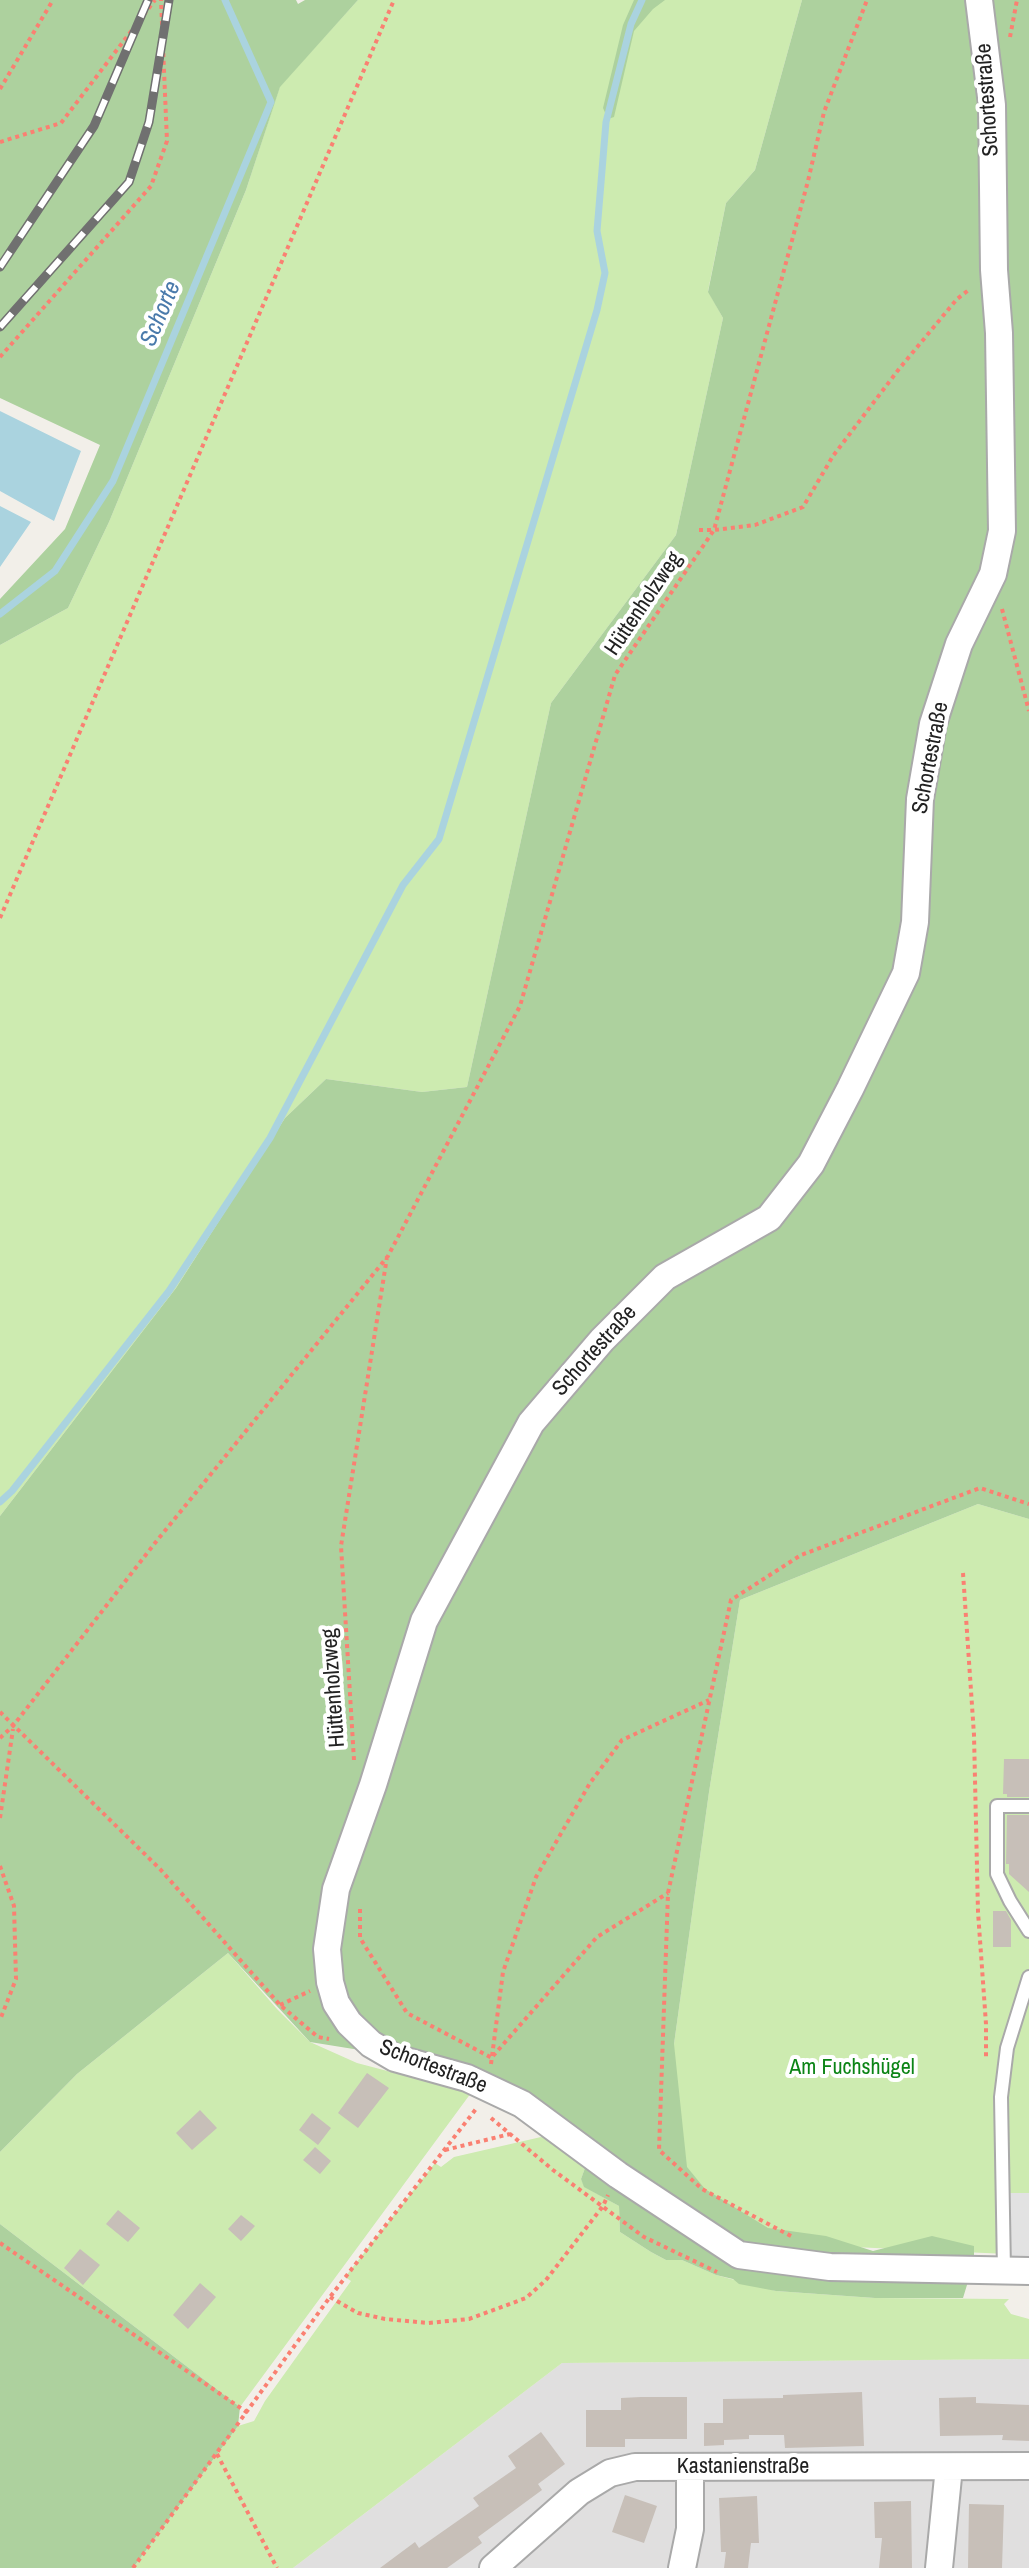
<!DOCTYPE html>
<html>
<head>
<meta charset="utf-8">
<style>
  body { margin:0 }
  canvas { display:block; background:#f2efe9 }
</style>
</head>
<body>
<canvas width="1029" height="2568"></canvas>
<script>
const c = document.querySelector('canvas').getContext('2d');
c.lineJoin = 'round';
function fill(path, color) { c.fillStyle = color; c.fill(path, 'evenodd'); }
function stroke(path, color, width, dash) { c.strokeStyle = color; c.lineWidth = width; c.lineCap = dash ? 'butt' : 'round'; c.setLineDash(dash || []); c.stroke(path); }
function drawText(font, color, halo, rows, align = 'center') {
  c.font = font + ' "Archivo Narrow",sans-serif'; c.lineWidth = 8; c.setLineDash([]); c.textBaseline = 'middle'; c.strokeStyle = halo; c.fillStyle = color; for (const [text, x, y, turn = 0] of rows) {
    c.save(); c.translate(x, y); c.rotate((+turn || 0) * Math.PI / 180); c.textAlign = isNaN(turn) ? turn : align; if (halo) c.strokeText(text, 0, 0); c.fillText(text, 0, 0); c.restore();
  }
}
const residential = new Path2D(`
  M 1029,2359 L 1029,2568 L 293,2568 L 562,2363 Z`);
const grass = new Path2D(`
  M 358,0 L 802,0 L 755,170 L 726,203 L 708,291 L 723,318 L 676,535 L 551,703 L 467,1087 L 422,1092 L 326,1079 L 285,1118 L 176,1288 L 0,1516 L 0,645 L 68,608 L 109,522 L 246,190 L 280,86 Z
  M 978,1504 L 1029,1519 L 1029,2255 L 809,2245 L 752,2236 L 673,2185 L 674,2044 L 709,1792 L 740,1600 Z
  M 228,1953 L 277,2009 L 310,2042 L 357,2063 L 471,2093 L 240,2407 L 0,2224 L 0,2152 L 77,2074 Z
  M 541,2137 L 554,2139 L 585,2168 L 581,2179 L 585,2187 L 619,2206 L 620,2232 L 651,2252 L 666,2260 L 682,2260 L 716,2275 L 776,2291 L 875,2298 L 1009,2299 L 1004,2304 L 1011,2314 L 1029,2319 L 1029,2359 L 562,2363 L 293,2568 L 133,2568 L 238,2426 L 254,2421 L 265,2401 L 351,2281 L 345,2277 L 435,2163 L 441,2167 L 454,2157 Z`);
const forest = new Path2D(`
  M 0,0 L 296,0 L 298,4 L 305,0 L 358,0 L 280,87 L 246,190 L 109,522 L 68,608 L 0,645 L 0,599 L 65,529 L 100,445 L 0,398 Z
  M 634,0 L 665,0 L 653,9 L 634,31 L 614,117 L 608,119 L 603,108 L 623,25 Z
  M 802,0 L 1029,0 L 1029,1519 L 978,1504 L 740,1600 L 709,1792 L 674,2044 L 687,2167 L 705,2189 L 768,2228 L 826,2236 L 873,2251 L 932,2236 L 974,2246 L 974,2262 L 963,2298 L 875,2298 L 776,2291 L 739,2284 L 733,2279 L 716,2275 L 682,2260 L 666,2260 L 651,2252 L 620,2232 L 619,2206 L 584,2187 L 581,2179 L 585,2168 L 632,2195 L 644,2187 L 484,2070 L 310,2042 L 228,1953 L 77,2074 L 0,2152 L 0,1516 L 176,1288 L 285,1118 L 326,1079 L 422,1092 L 467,1087 L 551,703 L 676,535 L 723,318 L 708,292 L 726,203 L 755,170 Z
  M 0,2224 L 240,2407 L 238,2426 L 133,2568 L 0,2568 Z`);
const parking = new Path2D(`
  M 1008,2193 L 1029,2193 L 1029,2257 L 1008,2257 Z`);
const water = new Path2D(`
  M 0,411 L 81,451 L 54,521 L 0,491 Z
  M 0,506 L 31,522 L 0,567 Z`);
const stream = new Path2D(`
  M 0,614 L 55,571 L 113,481 L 271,102 L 225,0
  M 0,1502 L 12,1491 L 169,1291 L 270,1138 L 403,885 L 439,839 L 597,310 L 605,273 L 597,231 L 606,122 L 631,24 L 642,0`);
const building = new Path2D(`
  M 1004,1759 L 1029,1759 L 1029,1797 L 1007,1797 L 1007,1794 L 1003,1794 Z
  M 1007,1815 L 1029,1815 L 1029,1892 L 1009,1874 L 1009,1864 L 1006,1864 Z
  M 993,1911 L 1006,1911 L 1011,1920 L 1011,1947 L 993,1947 Z
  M 367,2073 L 389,2088 L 358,2128 L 338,2113 Z
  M 200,2110 L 217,2128 L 192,2150 L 176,2133 Z
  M 312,2113 L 331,2128 L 318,2145 L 299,2130 Z
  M 315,2147 L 331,2161 L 320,2174 L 303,2160 Z
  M 118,2210 L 140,2228 L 128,2242 L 106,2224 Z
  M 241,2215 L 255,2226 L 241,2241 L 228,2229 Z
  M 80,2249 L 100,2265 L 83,2285 L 64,2268 Z
  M 200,2283 L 216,2297 L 188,2329 L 173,2315 Z
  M 862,2392 L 864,2446 L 785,2448 L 784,2435 L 749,2435 L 749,2439 L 724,2440 L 724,2445 L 704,2446 L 704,2423 L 723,2423 L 723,2399 L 783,2398 L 783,2395 Z
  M 641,2397 L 687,2397 L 687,2439 L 625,2439 L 625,2447 L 586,2447 L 586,2410 L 621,2410 L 621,2398 Z
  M 976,2397 L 976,2403 L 1029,2405 L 1029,2441 L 1002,2440 L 1003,2435 L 940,2436 L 939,2398 Z
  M 541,2432 L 565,2464 L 538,2484 L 542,2490 L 478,2537 L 482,2543 L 447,2568 L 380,2568 L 415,2542 L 419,2548 L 479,2506 L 473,2498 L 516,2468 L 508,2456 Z
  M 625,2495 L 657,2506 L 644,2543 L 612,2532 Z
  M 757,2496 L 759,2543 L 751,2543 L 748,2568 L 724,2568 L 726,2552 L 721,2552 L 719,2498 Z
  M 911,2501 L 912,2568 L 879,2568 L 882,2538 L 875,2538 L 874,2502 Z
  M 969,2504 L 1004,2505 L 1002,2568 L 968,2568 Z`);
const path = new Path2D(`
  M 1010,37 L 1017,0
  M 0,89 L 53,0
  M 0,142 L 61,123 L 155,0
  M 0,357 L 151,186 L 167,141 L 161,0
  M 699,530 L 714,530 L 755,525 L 803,507 L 833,456 L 899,369 L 957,299 L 970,289
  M 1002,609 L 1029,711
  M 0,918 L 394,0
  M 963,1573 L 974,1735 L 978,1912 L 986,2024 L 986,2058
  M 0,1712 L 160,1869 L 280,2005 L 318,2037 L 329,2039
  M 0,1738 L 13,1726 L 155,1543 L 388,1256 L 520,1006 L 615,675 L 714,530 L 808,181 L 824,112 L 867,0
  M 354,1760 L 341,1546 L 387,1257
  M 0,1818 L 13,1729
  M 0,1866 L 14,1906 L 16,1979 L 0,2020
  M 360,1909 L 360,1938 L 407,2013 L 492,2058
  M 280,2005 L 310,1991
  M 493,2056 L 597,1937 L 668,1893
  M 491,2064 L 503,1972 L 536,1877 L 590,1783 L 622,1740 L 709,1700
  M 491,2118 L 553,2170 L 644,2237 L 717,2272
  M 445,2150 L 510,2134
  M 791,2236 L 702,2189 L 659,2150 L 668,1893 L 731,1600 L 801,1555 L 980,1488 L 1029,1504
  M 0,2243 L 248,2413
  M 330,2297 L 358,2313 L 385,2319 L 428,2323 L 469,2319 L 526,2298 L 546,2280 L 603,2206 L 608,2195
  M 217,2454 L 277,2568
  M 133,2568 L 330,2297 L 476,2109`);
const lane = new Path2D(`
  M 1029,1806 L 997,1806 L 997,1874 L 1010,1901 L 1029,1931
  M 1004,2271 L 1001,2097 L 1007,2048 L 1029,1977`);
const street = new Path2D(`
  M 979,0 L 992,105 L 994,270 L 999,333 L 1002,531 L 993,574 L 959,644 L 933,724 L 920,799 L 915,922 L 906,973 L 850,1089 L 811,1164 L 769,1218 L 665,1277 L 602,1340 L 531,1423 L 424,1621 L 373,1785 L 336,1889 L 327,1949 L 330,1982 L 336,2003 L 349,2023 L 371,2044 L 395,2058 L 467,2078 L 522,2104 L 618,2175 L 739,2255 L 830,2267 L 1029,2271
  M 493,2568 L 579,2492 L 610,2473 L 635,2467 L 1029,2466
  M 682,2568 L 690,2529 L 690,2468
  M 939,2568 L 949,2467`);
const rail = new Path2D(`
  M 0,267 L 94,126 L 148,0
  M 0,327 L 129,182 L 149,122 L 169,0`);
const streetNames = [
  ["Schortestraße",988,100,-94],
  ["Hüttenholzweg",644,604,-56],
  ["Schortestraße",931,758,-79],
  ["Schortestraße",595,1351,-48],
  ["Hüttenholzweg",334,1688,-94],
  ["Schortestraße",433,2067,21],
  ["Kastanienstraße",743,2467]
];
const parkNames = [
  ["Am Fuchshügel",852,2068]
];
const waterNames = [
  ["Schorte",161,314,-67]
];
fill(residential, '#e0dfdf');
fill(grass, '#cdebb0');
fill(forest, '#add19e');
fill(parking, '#e2e2e2');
fill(water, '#aad3df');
stroke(stream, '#aad3df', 7);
fill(building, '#c7bfb8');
stroke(lane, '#a9a9a9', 16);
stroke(street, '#a9a9a9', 30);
stroke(path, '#fa8072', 4, [4, 4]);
stroke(lane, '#fff', 12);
stroke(street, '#fff', 26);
stroke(rail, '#707070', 9);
stroke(rail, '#fff', 6, [18]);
drawText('22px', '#222', '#fff', streetNames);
drawText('22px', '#0c8416', '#fff', parkNames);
drawText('italic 24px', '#4a7aab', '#fff', waterNames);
</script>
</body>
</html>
